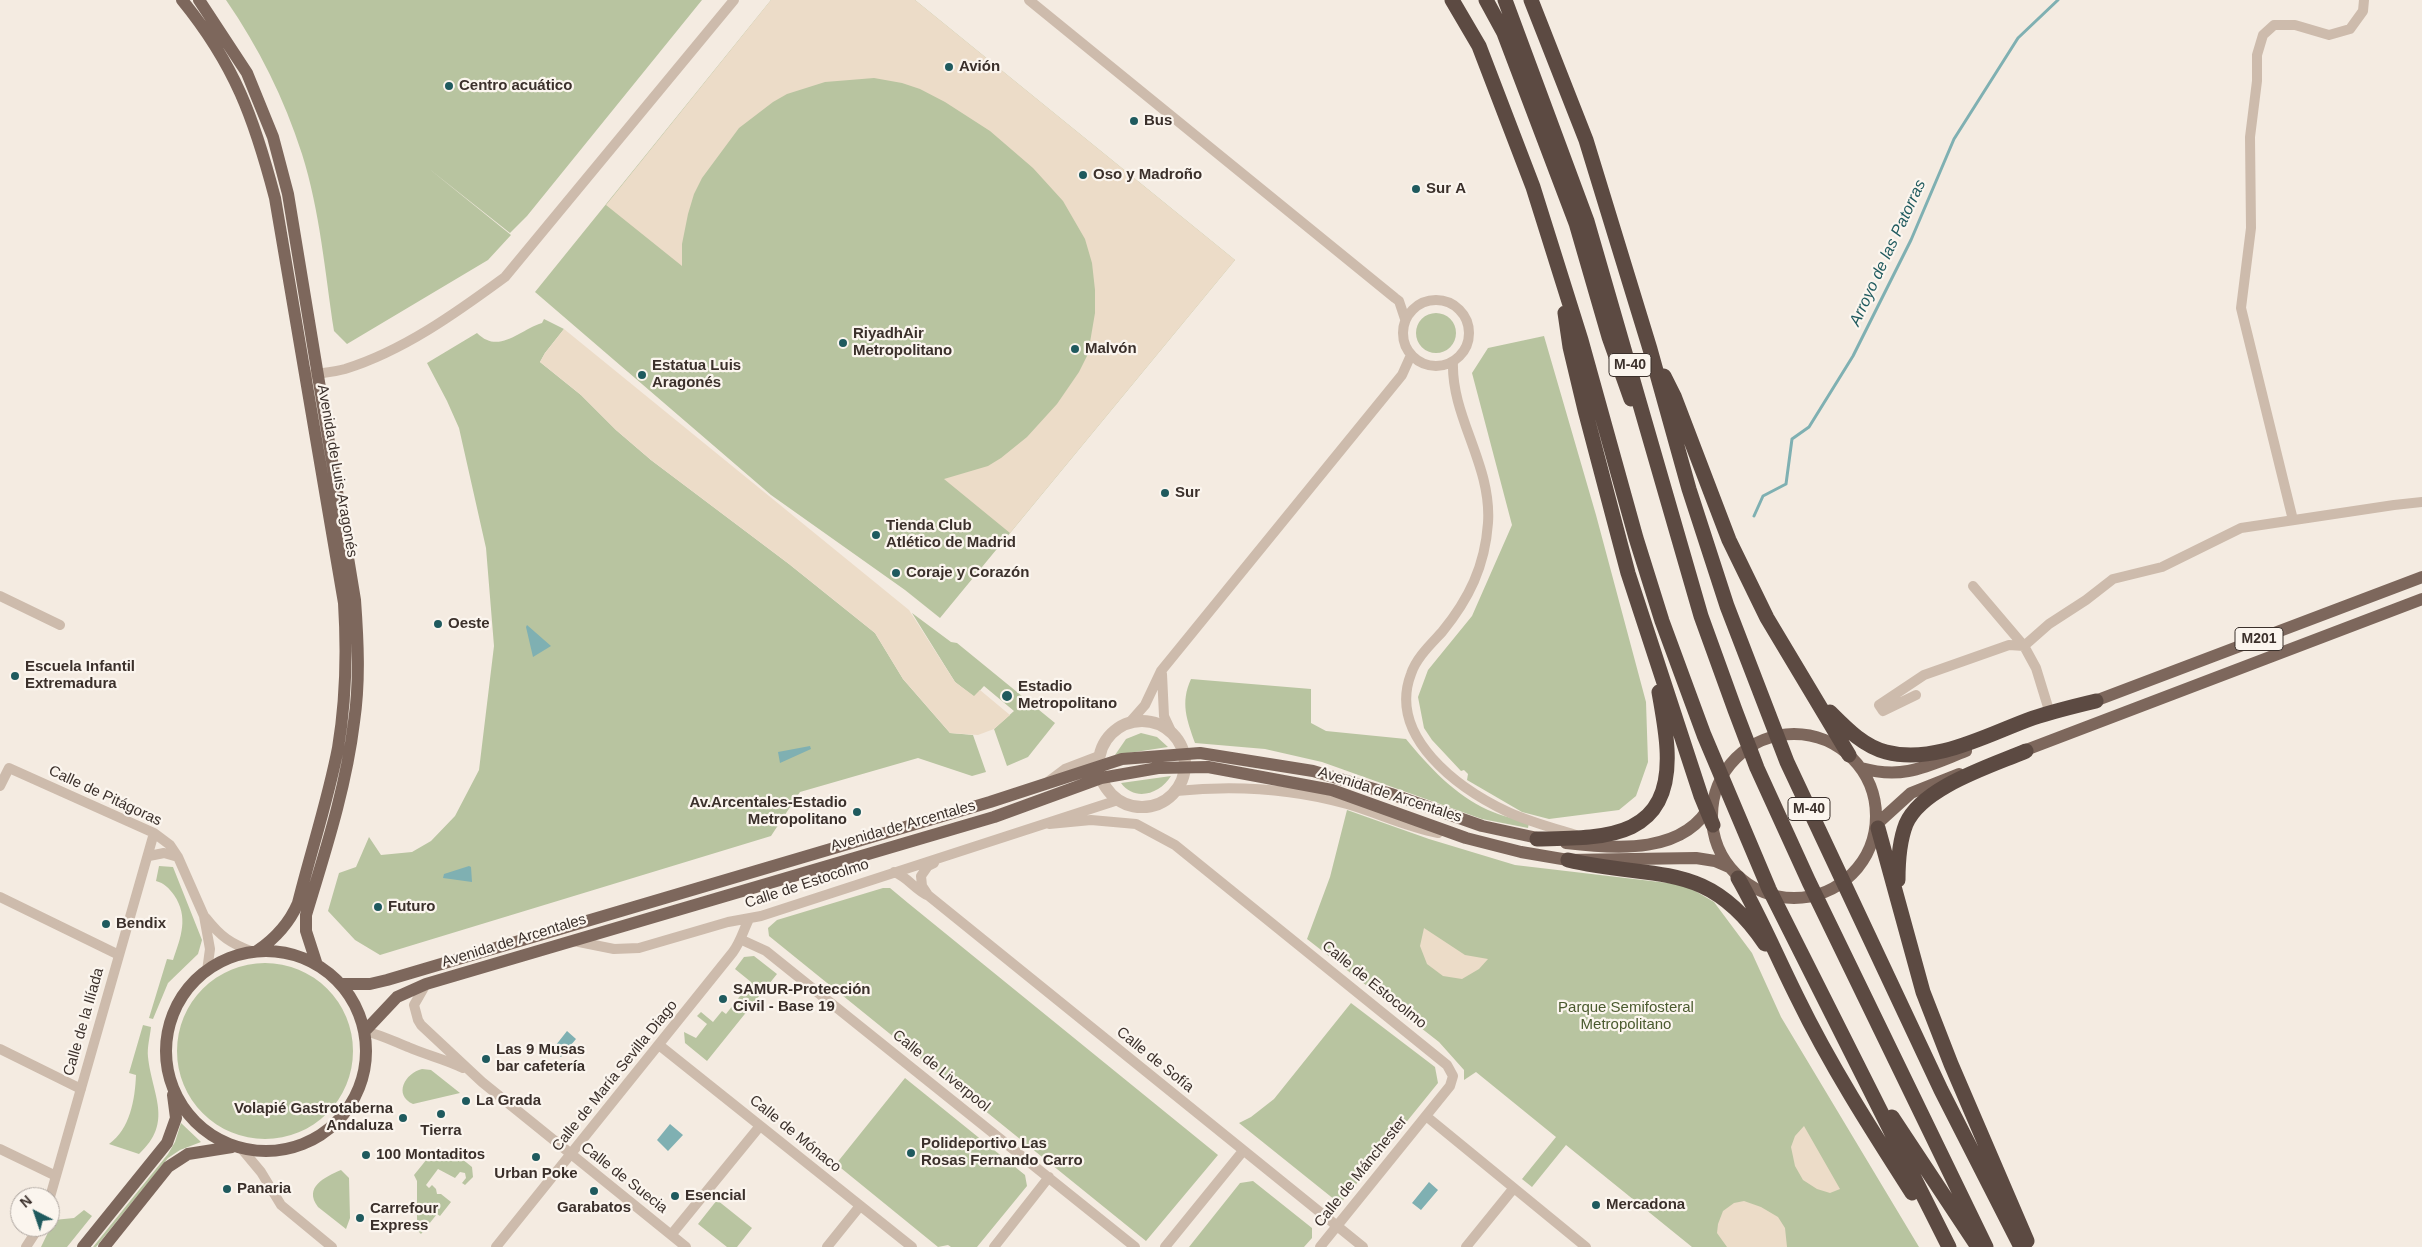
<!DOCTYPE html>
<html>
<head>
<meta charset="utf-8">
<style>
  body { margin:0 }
  #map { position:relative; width:2422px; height:1247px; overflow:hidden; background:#f4ebe1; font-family:Helvetica,sans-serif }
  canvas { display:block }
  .north { position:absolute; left:10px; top:1187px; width:50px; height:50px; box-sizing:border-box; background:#fbf5ee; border:1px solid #aea6a0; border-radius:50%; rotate:319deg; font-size:14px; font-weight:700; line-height:20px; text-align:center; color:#3b302b }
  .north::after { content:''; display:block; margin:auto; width:18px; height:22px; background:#1f5a5e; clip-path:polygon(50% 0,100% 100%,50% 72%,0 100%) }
</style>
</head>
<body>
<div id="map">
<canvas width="2422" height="1247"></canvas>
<div class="north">N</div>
</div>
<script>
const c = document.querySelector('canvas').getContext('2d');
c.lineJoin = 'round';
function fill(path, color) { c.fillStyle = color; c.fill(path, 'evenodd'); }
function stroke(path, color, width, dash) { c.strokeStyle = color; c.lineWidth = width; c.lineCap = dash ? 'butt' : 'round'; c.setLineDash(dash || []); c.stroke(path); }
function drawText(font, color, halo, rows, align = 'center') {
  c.font = font + ' Helvetica,sans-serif'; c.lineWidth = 4.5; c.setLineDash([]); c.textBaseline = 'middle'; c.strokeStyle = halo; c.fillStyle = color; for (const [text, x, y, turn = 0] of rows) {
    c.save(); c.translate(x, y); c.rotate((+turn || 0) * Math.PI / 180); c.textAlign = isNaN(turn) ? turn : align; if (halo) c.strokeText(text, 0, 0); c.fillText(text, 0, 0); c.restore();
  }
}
const green = new Path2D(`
  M 226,0 L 702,0 L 527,216 L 510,233 L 428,168 L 511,235 L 488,260 L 347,344 L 334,331 C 325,272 320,211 302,154 C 284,98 259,48 226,0 Z
  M 771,0 L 915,0 L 1235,260 L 940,618 L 905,590 L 771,495 L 535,292 Z
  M1416 333a20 20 0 1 1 40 0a20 20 0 1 1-40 0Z
  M 544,319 L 564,329 L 545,353 L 540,362 L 581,395 L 616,430 L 651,460 L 789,564 L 875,633 L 903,679 L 950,733 L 973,735 L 986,772 L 972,776 L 918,758 L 800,792 L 771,836 L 380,955 L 355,940 L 328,911 L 339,873 L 356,867 L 369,837 L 381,855 L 412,852 L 431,841 L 455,816 L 479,770 L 494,646 L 486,548 L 459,428 L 447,401 L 427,363 L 477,333 C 499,355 519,330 542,323 Z
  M 1544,336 L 1596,515 L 1646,702 L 1648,762 L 1636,796 L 1619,810 L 1549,819 L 1522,812 L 1467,780 L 1468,774 L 1464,770 L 1461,771 L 1432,740 L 1424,728 L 1418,697 L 1428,670 L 1472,616 L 1512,525 L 1472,373 L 1488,348 Z
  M 912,613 L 951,642 L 957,643 L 1055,723 L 1028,757 L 1007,766 L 994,729 L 1014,711 L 984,686 L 974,697 L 955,682 Z
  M 1191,679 L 1311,689 L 1311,723 L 1326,731 L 1406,739 C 1429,767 1455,795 1488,810 C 1501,816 1516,819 1529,823 L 1528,828 L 1482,819 L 1322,762 L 1265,749 L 1195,743 C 1187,720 1180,703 1191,679 Z
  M 1141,733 L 1157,737 L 1168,747 L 1115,755 L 1126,739 Z
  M 1171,776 C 1160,794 1135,802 1121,783 Z
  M 1347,810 L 1429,839 L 1515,865 L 1685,885 L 1714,902 L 1752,953 L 1781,1017 L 1919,1247 L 1692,1247 L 1566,1145 L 1532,1187 L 1522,1179 L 1556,1137 L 1476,1072 L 1464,1080 L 1464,1070 L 1439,1042 L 1307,939 L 1330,877 Z
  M 159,866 L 173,867 L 202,940 L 198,954 L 168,983 L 153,1019 L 149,1018 L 167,959 L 173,960 C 181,937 189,917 174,895 C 169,888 164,883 156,881 Z
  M 883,888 L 890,888 L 908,903 L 1218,1155 L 1146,1241 L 769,936 L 768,928 L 777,920 Z
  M 754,956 L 777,974 L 707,1061 L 685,1043 L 684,1032 L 696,1038 L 707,1024 L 697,1016 L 701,1012 L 713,1022 L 722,1011 L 726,1014 L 751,982 L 735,969 L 744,957 Z
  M177 1051a88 88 0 1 1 176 0a88 88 0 1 1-176 0Z
  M 1351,1003 L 1435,1067 L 1438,1083 L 1340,1204 L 1239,1123 L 1251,1117 L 1274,1099 Z
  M 143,1025 L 151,1027 C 150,1037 147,1047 148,1057 C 152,1095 174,1122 139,1154 L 109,1144 C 130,1129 135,1100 136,1075 L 129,1073 Z
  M 422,1069 L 431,1070 L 460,1093 L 413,1104 C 393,1095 405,1073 422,1069 Z
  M 905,1078 L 1025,1175 L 1027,1186 L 977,1247 L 951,1247 L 948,1245 L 938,1247 L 836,1164 Z
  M 181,1123 L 201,1142 L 180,1150 L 168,1158 L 96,1247 L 93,1247 L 168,1154 L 175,1142 Z
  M 451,1150 L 472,1167 L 473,1177 L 465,1185 L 462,1183 L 466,1178 L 465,1173 L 460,1172 L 455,1178 L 438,1169 L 426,1185 L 429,1188 L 432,1185 L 436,1189 L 437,1194 L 441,1194 L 451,1202 L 440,1216 L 437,1214 L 421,1234 L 417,1230 L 417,1181 L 414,1175 L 431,1154 Z
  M 341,1170 L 349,1178 L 350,1218 L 346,1229 L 318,1207 C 303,1187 325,1177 341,1170 Z
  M 1253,1181 L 1312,1228 L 1312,1238 L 1304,1247 L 1189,1247 L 1240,1183 Z
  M 717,1200 L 752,1228 L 737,1247 L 727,1247 L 698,1224 Z
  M 84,1210 L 92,1216 L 67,1247 L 41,1247 L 54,1220 L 74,1218 Z`);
const plaza = new Path2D(`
  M 771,0 L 915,0 L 1235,260 L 1010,533 L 944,479 L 988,466 L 1001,458 L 1027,437 L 1057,404 L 1079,372 L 1088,354 L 1095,313 L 1095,290 L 1092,263 L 1085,239 L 1063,201 L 1033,168 L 990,131 L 945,102 L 920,89 L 902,83 L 874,78 L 825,82 L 787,94 L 773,102 L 739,128 L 702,178 L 694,194 L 688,214 L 682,244 L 682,266 L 606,205 Z
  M 564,329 L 909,610 L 955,682 L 974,696 L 980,690 L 1010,715 L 994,729 L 978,735 L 950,733 L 903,679 L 875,633 L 789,564 L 651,460 L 616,430 L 581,395 L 540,362 L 545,353 Z
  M 1424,928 L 1465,955 L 1488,959 L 1479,969 L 1462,979 L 1443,976 L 1427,964 L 1420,946 Z
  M 1804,1126 L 1840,1189 L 1830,1193 L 1817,1189 L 1803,1180 L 1795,1166 L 1791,1147 L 1795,1136 Z
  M 1744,1201 L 1761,1207 L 1778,1217 L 1785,1228 L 1787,1247 L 1727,1247 L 1717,1233 L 1718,1224 L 1723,1211 L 1734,1203 Z`);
const water = new Path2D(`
  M 527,625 L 551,646 L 533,657 L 526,627 Z
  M 810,746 L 811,749 L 780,763 L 778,752 Z
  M 469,866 L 471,867 L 472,882 L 443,878 L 444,874 Z
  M 567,1031 L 576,1039 L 561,1057 L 552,1050 Z
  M 670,1124 L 683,1135 L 668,1151 L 657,1140 Z
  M 1429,1182 L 1438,1190 L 1421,1210 L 1412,1203 Z`);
const stream = new Path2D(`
  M 1754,516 L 1763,496 L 1786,484 L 1792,439 L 1809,427 L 1853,356 L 1911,240 L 1954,139 L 2018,38 L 2058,0`);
const minor = new Path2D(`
  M 1029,0 L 1395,298 L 1399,301 L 1405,319
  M1403 333a33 33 0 1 1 66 0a33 33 0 1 1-66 0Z
  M 1453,362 C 1451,417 1492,465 1488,523 C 1485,566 1469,599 1442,632 C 1431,644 1416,658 1411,674 C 1387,737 1459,789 1508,812 C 1530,822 1553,828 1576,835
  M 310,375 C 322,373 334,372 345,369 C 403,351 456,313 505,277 L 734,0
  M 2293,520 L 2241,308 L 2251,228 L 2250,137 L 2257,81 L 2257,55 L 2263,35 L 2274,25 L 2295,25 L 2329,35 L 2350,29 L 2363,11 L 2364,0
  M 1973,586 L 2024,646
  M 0,596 L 60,625
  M 1162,674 L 1164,716 L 1171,731
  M 1916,695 L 1883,711 L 1879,705 L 1924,675 L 2009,645 L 2024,646
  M 2048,707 L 2036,668 L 2024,646 L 2049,624 L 2086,600 L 2113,579 L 2162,567 L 2241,528 L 2394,505 L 2422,502
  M 1130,722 L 1145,705 L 1161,671 L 1402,375 L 1411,355
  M 1049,781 L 1065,769 L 1099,756
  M 0,786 L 9,768 L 154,833 L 170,845 L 178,857 L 204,916 L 210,949 L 207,971
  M 1176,791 C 1234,785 1290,788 1347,804 C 1378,813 1406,827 1438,833
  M 1049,824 L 1091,820 L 1136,824 L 1175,845 L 1447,1065 L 1453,1076 L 1450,1086 L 1320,1247
  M 149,856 L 164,853 L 178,857
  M 894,872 C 908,877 915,890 929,896 L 1363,1247
  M 928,895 L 922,886 L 921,876 L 928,866 L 934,863
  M 0,897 L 119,955
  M 206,918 C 221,937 230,943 253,952
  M 742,940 L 766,951 L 1135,1247
  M 574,941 L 614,949 L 639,948 L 728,922 L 761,916 L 1118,800
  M 426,984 L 414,1005 L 418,1020 L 421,1025 L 482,1082 L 686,1247
  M 365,1031 C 381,1035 393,1041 408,1047 C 426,1055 445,1059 463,1068
  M 659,1045 L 912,1247
  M 0,1049 L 81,1089
  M 1426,1116 L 1586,1247
  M 241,1148 L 261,1172 L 281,1205 L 332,1247
  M 0,1149 L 56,1176
  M 50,1197 L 154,833
  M 671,1235 L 760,1126
  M 26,1247 L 39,1227
  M 496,1247 L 733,952 C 741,941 743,931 749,919
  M 827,1247 L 860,1206
  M 994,1247 L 1049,1177
  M 1165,1247 L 1243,1151
  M 1466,1247 L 1513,1189`);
const tertiary = new Path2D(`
  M1099 764a43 43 0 1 1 86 0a43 43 0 1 1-86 0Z`);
const primary = new Path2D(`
  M 182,0 C 235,65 254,118 275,198 L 344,603 C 347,651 346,700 338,748 C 328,800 311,851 298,903 C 289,924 276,938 257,951
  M 199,0 L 247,73 L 273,137 L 288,194 L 355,600 C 358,641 360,682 354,722 C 346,788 325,852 306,915 L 306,931 L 317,965
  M 2087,704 L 2422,577
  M1712 816a82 82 0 1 1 164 0a82 82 0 1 1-164 0Z
  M 2018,753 L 2422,599
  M 1861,768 C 1904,780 1927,766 1966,751
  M 1879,822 L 1911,793 L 1959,774
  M 1566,843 C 1616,849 1686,855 1712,802
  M166 1051a100 100 0 1 1 200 0a100 100 0 1 1-200 0Z
  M 341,984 L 370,984 L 387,980 L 990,802 L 1122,759 L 1200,753 L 1313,771 L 1391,794 L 1482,826 L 1547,840
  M 365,1031 L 397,997 L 426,984 L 994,817 L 1101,778 L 1158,768 L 1208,767 L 1332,790 L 1466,838 L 1521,852 L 1568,860 L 1696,858 L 1715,861 L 1729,867
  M 83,1247 L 167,1143 L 176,1118 L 173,1095
  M 104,1247 L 168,1167 L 188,1154 L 232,1147`);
const motorway = new Path2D(`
  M 1452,0 L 1479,46 L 1533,187 L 1581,340 L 1636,538 L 1662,621 L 1704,735 L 1769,889 L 1949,1247
  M 1486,0 L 1504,33 L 1576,223 L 1609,337 L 1631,399
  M 1505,0 L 1587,221 L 1701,616 L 1735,710 L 1757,768 L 1809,882 L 1986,1247
  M 1531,0 L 1586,140 L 1650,349 L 1689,489 L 1727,606 L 1787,762 L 1941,1090 L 2021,1247
  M 1565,313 L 1570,347 L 1585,410 L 1628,573 L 1701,796 L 1713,825
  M 1664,376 L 1674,396 L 1729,540 L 1767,618 L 1849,755
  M 1830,712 C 1846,728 1863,746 1886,752 C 1935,765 1988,734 2033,718 C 2054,711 2075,706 2096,701
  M 1878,828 L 1923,992 L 1951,1064 L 2027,1241
  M 1537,839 C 1607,838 1672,839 1667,749 C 1666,730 1662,710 1659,692
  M 1568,860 C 1655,881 1707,858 1765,944
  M 1738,878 C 1760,916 1777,957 1797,997 C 1830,1065 1871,1129 1912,1193
  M 1898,880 C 1898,861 1899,842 1906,824 C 1922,787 1991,766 2026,751
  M 1892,1117 L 1976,1244`);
const markers = [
  [949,67,5,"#1f5a5e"],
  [449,86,5,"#1f5a5e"],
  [1134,121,5,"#1f5a5e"],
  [1083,175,5,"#1f5a5e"],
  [1416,189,5,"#1f5a5e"],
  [843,343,5,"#1f5a5e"],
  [1075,349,5,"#1f5a5e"],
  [642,375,5,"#1f5a5e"],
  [1165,493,5,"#1f5a5e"],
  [876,535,5,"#1f5a5e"],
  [896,573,5,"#1f5a5e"],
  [438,624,5,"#1f5a5e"],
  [15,676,5,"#1f5a5e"],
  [1007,696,6,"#1f5a5e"],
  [857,812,5,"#1f5a5e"],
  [378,907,5,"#1f5a5e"],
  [106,924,5,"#1f5a5e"],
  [723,999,5,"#1f5a5e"],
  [486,1059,5,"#1f5a5e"],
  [466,1101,5,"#1f5a5e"],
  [441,1114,5,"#1f5a5e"],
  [403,1118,5,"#1f5a5e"],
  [911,1153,5,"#1f5a5e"],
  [366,1155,5,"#1f5a5e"],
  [536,1157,5,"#1f5a5e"],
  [227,1189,5,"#1f5a5e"],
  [594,1191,5,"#1f5a5e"],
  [675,1196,5,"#1f5a5e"],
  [1596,1205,5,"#1f5a5e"],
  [360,1218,5,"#1f5a5e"]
];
const shields = [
  [1630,365,42],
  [2259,639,48],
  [1809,809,42]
];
const shieldNames = [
  ["M-40",1630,365],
  ["M201",2259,639],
  ["M-40",1809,809]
];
const poiNames = [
  ["Avión",959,67],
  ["Centro acuático",459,86],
  ["Bus",1144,121],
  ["Oso y Madroño",1093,175],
  ["Sur A",1426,189],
  ["RiyadhAir",853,334],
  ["Metropolitano",853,351],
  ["Malvón",1085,349],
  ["Estatua Luis",652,366],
  ["Aragonés",652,383],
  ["Sur",1175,493],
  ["Tienda Club",886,526],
  ["Atlético de Madrid",886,543],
  ["Coraje y Corazón",906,573],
  ["Oeste",448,624],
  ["Escuela Infantil",25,667],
  ["Extremadura",25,684],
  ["Estadio",1018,687],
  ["Metropolitano",1018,704],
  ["Av.Arcentales-Estadio",847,803,"right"],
  ["Metropolitano",847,820,"right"],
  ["Futuro",388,907],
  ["Bendix",116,924],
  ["SAMUR-Protección",733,990],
  ["Civil - Base 19",733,1007],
  ["Las 9 Musas",496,1050],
  ["bar cafetería",496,1067],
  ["La Grada",476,1101],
  ["Volapié Gastrotaberna",393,1109,"right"],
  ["Andaluza",393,1126,"right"],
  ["Tierra",441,1131,"center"],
  ["Polideportivo Las",921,1144],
  ["Rosas Fernando Carro",921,1161],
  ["100 Montaditos",376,1155],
  ["Urban Poke",536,1174,"center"],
  ["Panaria",237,1189],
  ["Esencial",685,1196],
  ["Mercadona",1606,1205],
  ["Garabatos",594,1208,"center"],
  ["Carrefour",370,1209],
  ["Express",370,1226]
];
const streetNames = [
  ["Avenida de Luis Aragonés",337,471,80],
  ["Avenida de Arcentales",1390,795,18],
  ["Calle de Pitágoras",105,796,25],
  ["Avenida de Arcentales",903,826,-16],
  ["Calle de Estocolmo",807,884,-18],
  ["Avenida de Arcentales",514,941,-17],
  ["Calle de Estocolmo",1374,985,39],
  ["Calle de la Ilíada",84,1022,-74],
  ["Calle de Sofía",1155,1060,39],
  ["Calle de Liverpool",941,1071,39],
  ["Calle de María Sevilla Diago",615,1076,-51],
  ["Calle de Mónaco",795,1134,39],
  ["Calle de Mánchester",1361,1172,-51],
  ["Calle de Suecia",624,1178,38]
];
const parkNames = [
  ["Parque Semifosteral",1626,1008],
  ["Metropolitano",1626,1025]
];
const waterNames = [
  ["Arroyo de las Patorras",1888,253,-65]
];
fill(green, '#b8c4a0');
fill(plaza, '#ecdcc8');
fill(water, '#7fb0b2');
stroke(stream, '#7fb0b2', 3);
stroke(minor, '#cdbbac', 10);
stroke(tertiary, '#cdbbac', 12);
stroke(primary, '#7d675c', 12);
stroke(motorway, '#5c4a42', 15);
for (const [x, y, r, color] of markers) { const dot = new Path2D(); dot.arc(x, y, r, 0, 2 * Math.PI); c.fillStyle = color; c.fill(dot); stroke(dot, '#fbf5ee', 2); }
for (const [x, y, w] of shields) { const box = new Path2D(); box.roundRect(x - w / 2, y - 11.5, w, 23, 4); c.fillStyle = '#fbf5ee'; c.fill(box); stroke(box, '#3b302b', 1); }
drawText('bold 14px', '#3b302b', null, shieldNames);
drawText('bold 15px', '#3b302b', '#fbf5ee', poiNames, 'left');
drawText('15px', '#3b302b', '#fbf5ee', streetNames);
drawText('15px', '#4a5a2e', '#fbf5ee', parkNames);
drawText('italic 16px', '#1f5a5e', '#fbf5ee', waterNames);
</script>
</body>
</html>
